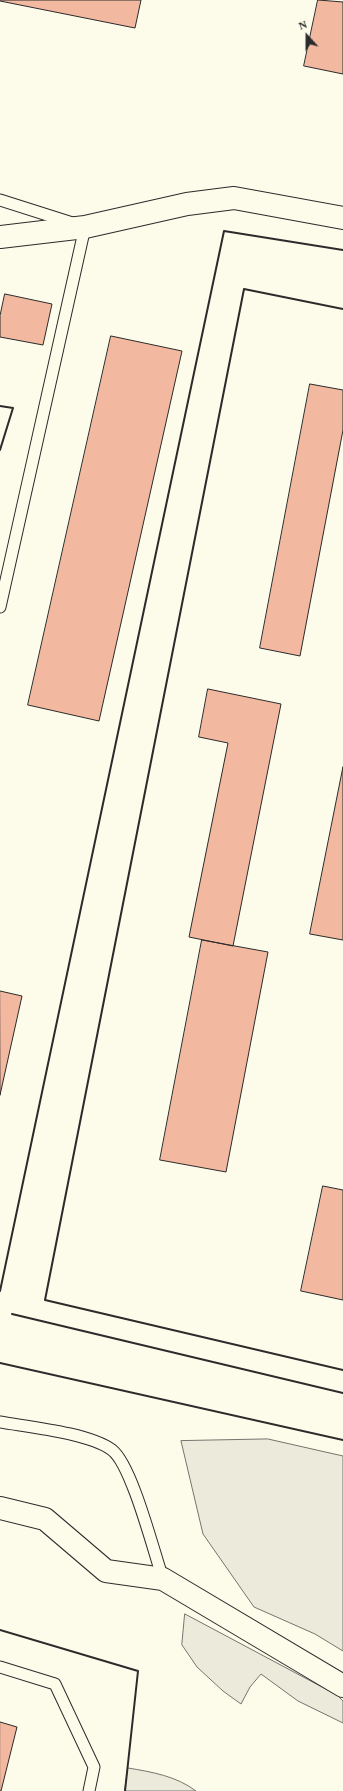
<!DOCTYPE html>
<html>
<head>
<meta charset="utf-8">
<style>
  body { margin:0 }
  #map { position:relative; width:343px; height:1791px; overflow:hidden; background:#fdfbea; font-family:Georgia,serif }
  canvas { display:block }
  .north { position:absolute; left:287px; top:16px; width:40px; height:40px; -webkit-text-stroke:3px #fdfbea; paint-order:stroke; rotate:339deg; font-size:11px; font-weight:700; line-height:16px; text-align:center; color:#2b2b2b }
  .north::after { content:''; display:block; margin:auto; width:14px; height:18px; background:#2b2b2b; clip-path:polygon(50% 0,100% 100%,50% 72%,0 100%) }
</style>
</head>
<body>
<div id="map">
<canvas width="343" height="1791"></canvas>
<div class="north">N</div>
</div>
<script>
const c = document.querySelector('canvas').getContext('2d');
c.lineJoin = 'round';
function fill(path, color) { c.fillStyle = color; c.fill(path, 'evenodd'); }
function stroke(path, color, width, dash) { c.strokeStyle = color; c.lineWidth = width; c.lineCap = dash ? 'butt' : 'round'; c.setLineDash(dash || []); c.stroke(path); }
const green = new Path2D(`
  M 268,1439 L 343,1456 L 343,1651 L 315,1634 L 254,1607 L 203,1534 L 181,1441 Z
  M 185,1614 L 337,1695 L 343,1701 L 343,1723 L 298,1701 L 261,1674 L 250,1687 L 241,1704 L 223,1691 L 197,1667 L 182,1645 Z
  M 128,1768 C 152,1772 176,1776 196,1791 L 125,1791 Z`);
const building = new Path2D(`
  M 0,0 L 141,0 L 135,28 L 0,1 Z
  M 318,0 L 343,2 L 343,74 L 304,66 Z
  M 5,294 L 52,304 L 43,345 L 0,337 L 0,316 Z
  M 111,336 L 182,351 L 99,721 L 28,705 Z
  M 310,384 L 343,390 L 343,430 L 300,656 L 260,648 Z
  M 208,689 L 281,704 L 233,946 L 189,937 L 228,743 L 199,737 Z
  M 343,767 L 343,940 L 310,934 Z
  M 202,940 L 268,952 L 226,1172 L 160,1160 Z
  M 0,991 L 22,996 L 0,1095 Z
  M 323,1186 L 343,1190 L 343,1300 L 301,1291 Z
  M 0,1722 L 17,1727 L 1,1791 L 0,1791 Z`);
const service = new Path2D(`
  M 0,200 L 85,227 L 0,607
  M 0,1422 C 29,1427 89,1433 112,1450 C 132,1465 154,1553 163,1579
  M 0,1667 L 55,1684 L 94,1767 L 89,1791`);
const minor = new Path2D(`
  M 0,237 L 85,227 L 187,204 L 234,198 L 343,218
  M 0,1508 L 45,1519 L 106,1571 L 163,1579 L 343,1686`);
const wall = new Path2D(`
  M 343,309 L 244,289 L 45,1300 L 343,1370
  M 0,406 L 13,408 L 0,450
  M 0,1291 L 224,231 L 343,250
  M 12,1314 L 343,1393
  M 0,1363 L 343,1440
  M 0,1630 L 138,1671 L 125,1791`);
fill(green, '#ecebdb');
stroke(green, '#74746e', 1);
fill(building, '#f2b8a0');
stroke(building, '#2b2b2b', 1);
stroke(service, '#2b2b2b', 13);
stroke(minor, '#2b2b2b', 24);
stroke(service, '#fdfbea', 11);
stroke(minor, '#fdfbea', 22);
stroke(wall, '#2b2b2b', 2);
</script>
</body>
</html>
